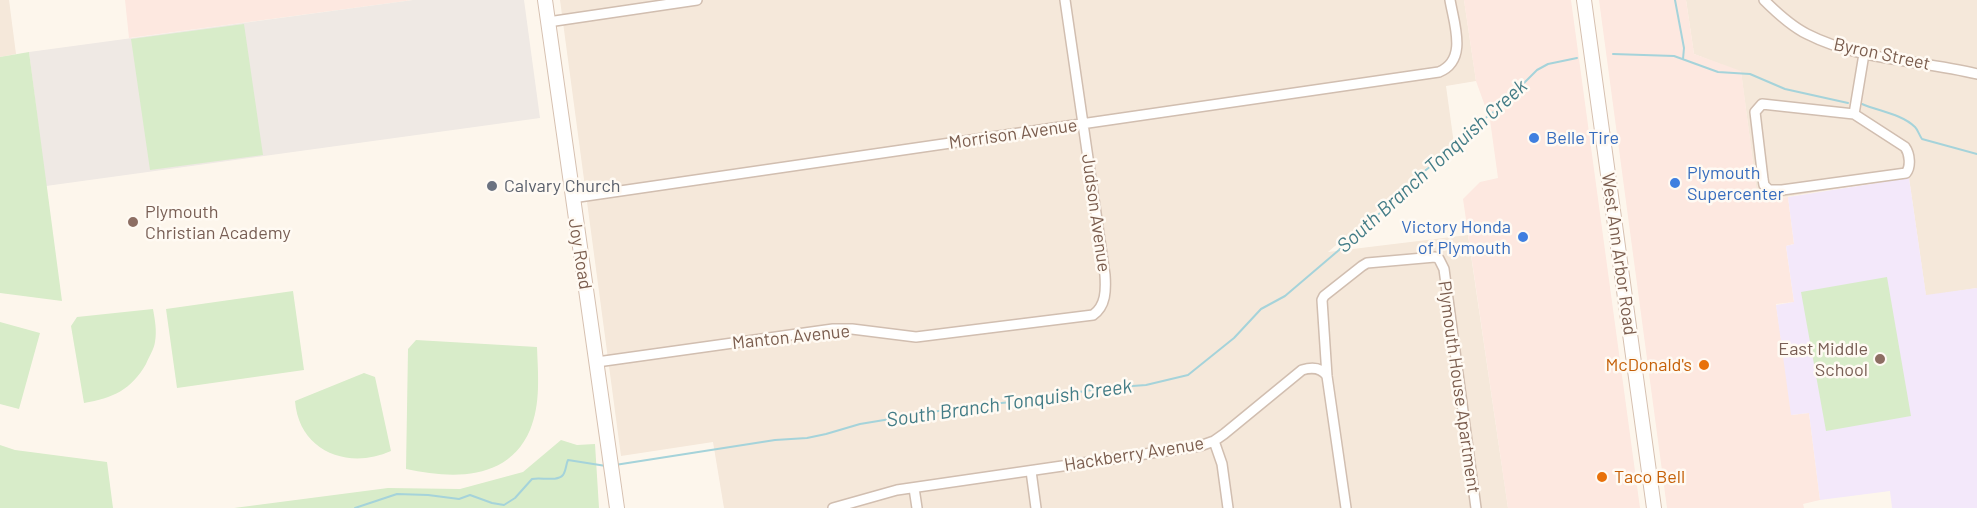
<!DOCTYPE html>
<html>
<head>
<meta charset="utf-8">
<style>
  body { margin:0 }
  canvas { display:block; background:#fdf6ec }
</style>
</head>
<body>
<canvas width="1977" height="508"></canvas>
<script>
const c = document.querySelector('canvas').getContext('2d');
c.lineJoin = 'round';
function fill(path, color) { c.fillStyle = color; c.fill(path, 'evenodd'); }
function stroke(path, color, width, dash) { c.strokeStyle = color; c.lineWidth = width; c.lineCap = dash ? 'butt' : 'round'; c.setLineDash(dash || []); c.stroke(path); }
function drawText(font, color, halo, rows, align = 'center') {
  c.font = font + ' Barlow,sans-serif'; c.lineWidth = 5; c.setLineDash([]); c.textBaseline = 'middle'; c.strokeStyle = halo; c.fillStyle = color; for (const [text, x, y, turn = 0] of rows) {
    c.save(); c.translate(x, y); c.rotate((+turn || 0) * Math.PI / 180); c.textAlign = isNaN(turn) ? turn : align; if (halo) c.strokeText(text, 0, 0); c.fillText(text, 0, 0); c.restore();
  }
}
const residential = new Path2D(`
  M 0,0 L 9,0 L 16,54 L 0,57 Z
  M 560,0 L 1464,0 L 1476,81 L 1446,86 L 1454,144 L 1328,252 L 1468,235 L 1508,508 L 724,508 L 713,442 L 621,456 Z
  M 1686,0 L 1977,0 L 1977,288 L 1926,296 L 1909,178 L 1758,201 L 1741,72 L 1694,54 Z`);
const commercial = new Path2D(`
  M 125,0 L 413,0 L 129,38 Z
  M 1464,0 L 1571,0 L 1640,508 L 1508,508 L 1463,199 L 1480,182 L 1498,178 L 1490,120 L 1476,81 Z
  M 1599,0 L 1686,0 L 1694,54 L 1741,71 L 1758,200 L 1788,197 L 1794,244 L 1786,246 L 1794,302 L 1776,304 L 1792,415 L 1809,413 L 1820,500 L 1803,504 L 1804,508 L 1667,508 Z`);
const industrial = new Path2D(`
  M 413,0 L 524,0 L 540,118 L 46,186 L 29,52 Z`);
const education = new Path2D(`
  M 1909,178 L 1926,295 L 1977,288 L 1977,508 L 1892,508 L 1890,491 L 1820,500 L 1809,413 L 1791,415 L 1776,305 L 1794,302 L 1786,246 L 1794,244 L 1788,197 Z`);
const green = new Path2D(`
  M 244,24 L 263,155 L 150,170 L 131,39 Z
  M 29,52 L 62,301 L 0,293 L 0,57 Z
  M 1887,277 L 1911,416 L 1826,431 L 1801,292 Z
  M 293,291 L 304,370 L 177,388 L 166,309 Z
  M 153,309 C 155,320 157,331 155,342 C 154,349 149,357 146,364 C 131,390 113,398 84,403 L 71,326 L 77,317 Z
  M 0,322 L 40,333 L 19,409 L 0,404 Z
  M 416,340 L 537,347 C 538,374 541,404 530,430 C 508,481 453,479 406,469 L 408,349 Z
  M 364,373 L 375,377 L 391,451 C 349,470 299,452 295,401 Z
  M 561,440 L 577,445 L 595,444 L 599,508 L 234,508 L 388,488 L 460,489 L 523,472 Z
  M 0,445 L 15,450 L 107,462 L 113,508 L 0,508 Z`);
const stream = new Path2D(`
  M 1675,0 L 1684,48 L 1683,59
  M 1613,54 L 1674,56 L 1718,72 L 1750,74 L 1785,89 L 1848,103
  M 1862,104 C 1878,111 1902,114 1915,127 C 1918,130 1919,135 1922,139 L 1977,154
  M 615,465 L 775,440 L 807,438 L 826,434 L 860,424 L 969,406 L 1012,402 L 1106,388 L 1146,385 L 1188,375 L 1234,338 L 1261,309 L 1285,296 L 1339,250 L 1348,240 L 1380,213 L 1398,192 L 1441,158 L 1457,147 L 1475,126 L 1500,107 L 1537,70 L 1548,64 L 1577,58
  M 355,508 L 397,494 L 428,495 L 459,499 L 470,495 L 492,503 L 504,505 L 515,498 L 532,479 C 541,477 557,482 563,475 C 566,471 566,464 568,460 L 606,466`);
const street = new Path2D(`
  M 1764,0 C 1777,13 1791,26 1807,34 C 1860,61 1921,60 1977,74
  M 548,22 L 697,0
  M 1762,104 L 1854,114 L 1905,147 C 1910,154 1911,167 1906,173 L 1782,190 L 1769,190 L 1764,185 L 1763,179 L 1755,112 Z
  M 1854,114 L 1864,54
  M 572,198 L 1439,72 C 1468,60 1454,24 1450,0
  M 597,362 L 833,329 L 852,329 L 916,337 L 1093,315 C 1106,306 1106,290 1105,275 L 1065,0
  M 1214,441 L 1222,464 L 1228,508
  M 1031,471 L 1036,508
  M 914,488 L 917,508
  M 833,508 L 897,490 L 1200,446 L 1214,441 L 1224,434 L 1302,370 C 1312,367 1321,367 1327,376
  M 1346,508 L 1327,376 L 1322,300 L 1324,296 L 1362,266 L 1367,263 L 1435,257 L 1439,259 L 1444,269 L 1476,508`);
const secondary = new Path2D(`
  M 545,0 L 617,508
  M 1584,0 L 1654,508`);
const markers = [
  [1534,138,6,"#3f7fe0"],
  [1675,183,6,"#3f7fe0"],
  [492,186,6,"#6b7280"],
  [133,222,6,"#8d6e63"],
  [1523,237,6,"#3f7fe0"],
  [1880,359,6,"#8d6e63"],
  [1704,365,6,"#e8710a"],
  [1602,477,6,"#e8710a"]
];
const streetNames = [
  ["Byron Street",1882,54,12],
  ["Morrison Avenue",1013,134,-8],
  ["Judson Avenue",1096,213,82],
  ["Joy Road",580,254,81],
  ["West Ann Arbor Road",1619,254,82],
  ["Manton Avenue",791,337,-6],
  ["Plymouth House Apartment",1459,387,82],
  ["Hackberry Avenue",1134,454,-9]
];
const shopNames = [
  ["Belle Tire",1546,138],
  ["Plymouth",1687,173],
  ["Supercenter",1687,194],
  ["Victory Honda",1511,227,"right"],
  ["of Plymouth",1511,248,"right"]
];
const worshipNames = [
  ["Calvary Church",504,186]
];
const educationNames = [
  ["Plymouth",145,212],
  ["Christian Academy",145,233],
  ["East Middle",1868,349,"right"],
  ["School",1868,370,"right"]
];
const foodNames = [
  ["McDonald's",1692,365],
  ["Taco Bell",1614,477,"left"]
];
const waterNames = [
  ["South Branch Tonquish Creek",1432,166,-42],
  ["South Branch Tonquish Creek",1009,403,-8]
];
fill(residential, '#f5e8da');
fill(commercial, '#fde8e0');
fill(industrial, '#efe9e4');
fill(education, '#f3e8fa');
fill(green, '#d8ecc9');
stroke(stream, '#a5d3da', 2);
stroke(street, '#d1beb0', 12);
stroke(secondary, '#d6c0b0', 16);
stroke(street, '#fff', 9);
stroke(secondary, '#fff', 14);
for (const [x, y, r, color] of markers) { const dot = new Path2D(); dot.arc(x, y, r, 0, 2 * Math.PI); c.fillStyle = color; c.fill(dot); stroke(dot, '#fffaf3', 2); }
drawText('18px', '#7a5c4d', '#fffaf3', streetNames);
drawText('18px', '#366cbe', '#fffaf3', shopNames, 'left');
drawText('18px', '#5b616d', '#fffaf3', worshipNames, 'left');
drawText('18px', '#785e54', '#fffaf3', educationNames, 'left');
drawText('18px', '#c56008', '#fffaf3', foodNames, 'right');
drawText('italic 20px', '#437c86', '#fffaf3', waterNames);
</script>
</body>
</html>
